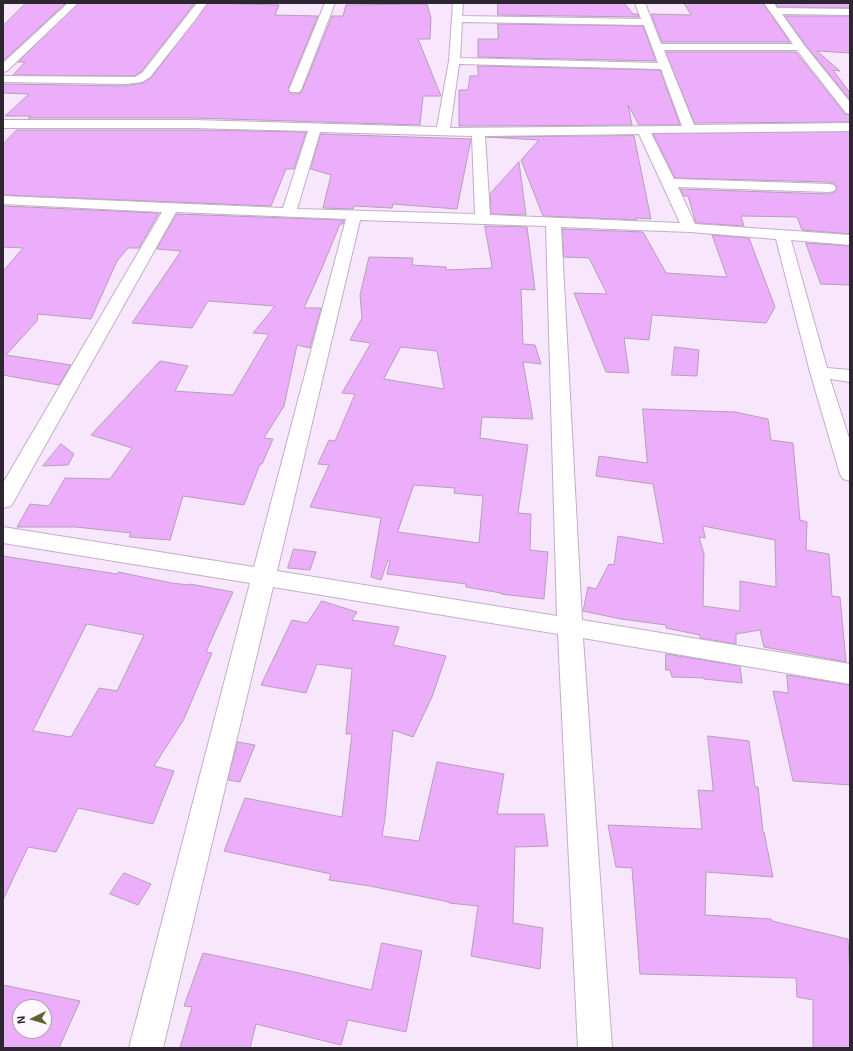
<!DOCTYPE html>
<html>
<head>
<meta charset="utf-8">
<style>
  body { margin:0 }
  #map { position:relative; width:853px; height:1051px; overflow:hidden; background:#f8e6fc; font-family:Helvetica,sans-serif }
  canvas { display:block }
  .frame { position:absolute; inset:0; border:4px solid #2d252f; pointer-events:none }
  .north { position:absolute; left:12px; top:999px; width:40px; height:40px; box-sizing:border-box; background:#fdf8fe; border:1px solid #aaa4ab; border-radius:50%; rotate:265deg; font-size:11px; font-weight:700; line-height:16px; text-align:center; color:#2d252f }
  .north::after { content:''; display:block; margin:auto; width:14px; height:18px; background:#5f612e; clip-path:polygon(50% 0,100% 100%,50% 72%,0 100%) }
</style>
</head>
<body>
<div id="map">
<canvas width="853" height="1051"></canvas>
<div class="frame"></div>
<div class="north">N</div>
</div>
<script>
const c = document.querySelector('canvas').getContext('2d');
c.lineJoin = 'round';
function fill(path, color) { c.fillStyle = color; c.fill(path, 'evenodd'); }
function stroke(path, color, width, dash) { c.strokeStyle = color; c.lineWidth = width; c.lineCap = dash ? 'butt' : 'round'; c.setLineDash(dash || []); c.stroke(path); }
const building = new Path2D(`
  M 26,3 L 66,3 L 3,61 L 3,26 Z
  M 79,3 L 195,3 L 141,72 L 135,76 L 13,75 L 25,62 L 18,62 Z
  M 208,3 L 279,5 L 275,15 L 318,16 L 288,89 L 291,94 L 299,94 L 302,91 L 332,16 L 343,16 L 346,5 L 427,4 L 431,18 L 430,39 L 418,39 L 441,96 L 423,96 L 420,125 L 194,118 L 28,118 L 31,116 L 5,116 L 29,94 L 3,93 L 3,86 L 5,84 L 125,86 L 143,83 L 151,78 Z
  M 498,3 L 624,3 L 633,14 L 638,14 L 639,17 L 498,15 Z
  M 684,3 L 763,3 L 790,42 L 662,42 L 651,14 L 691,15 Z
  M 776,3 L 850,3 L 850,8 L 778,7 Z
  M 785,16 L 850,16 L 850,53 L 817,51 L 840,71 L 833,70 L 850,93 L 850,100 L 805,44 Z
  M 498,24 L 643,26 L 656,61 L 478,57 L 478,39 L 498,39 Z
  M 666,52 L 796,52 L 845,114 L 850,115 L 850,122 L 695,123 Z
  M 478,66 L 660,70 L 680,125 L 639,125 L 628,105 L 632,125 L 459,126 L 459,90 L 468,90 L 470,76 L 478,76 Z
  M 17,130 L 194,130 L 306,132 L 294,169 L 286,169 L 271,206 L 3,195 L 3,144 Z
  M 850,132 L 850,234 L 802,230 L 797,217 L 741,216 L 744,226 L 696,223 L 688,196 L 684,196 L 680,189 L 829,194 L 835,192 L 837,187 L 834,184 L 829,182 L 675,178 L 653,134 Z
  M 321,134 L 471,139 L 457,209 L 393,204 L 392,208 L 354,206 L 353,209 L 323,208 L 331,175 L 311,169 Z
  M 634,136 L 651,219 L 636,218 L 637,220 L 543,216 L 521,160 L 539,140 L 487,137 Z
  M 519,162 L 526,215 L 491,214 L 490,194 Z
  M 3,206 L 159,213 L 139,248 L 128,248 L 117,261 L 91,319 L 38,314 L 37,321 L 6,355 L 71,365 L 59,385 L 3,375 L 3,271 L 23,248 L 3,247 Z
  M 177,214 L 344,220 L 343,224 L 340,224 L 322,268 L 304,308 L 321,308 L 310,348 L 297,345 L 284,406 L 264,438 L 273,439 L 262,464 L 260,464 L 244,505 L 183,496 L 170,540 L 129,537 L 131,533 L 76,527 L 17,527 L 30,504 L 49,506 L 65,478 L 110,479 L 132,448 L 91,435 L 160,361 L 188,366 L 175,391 L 233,395 L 269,334 L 253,333 L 275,306 L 208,301 L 192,328 L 132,323 L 181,251 L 157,249 Z
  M 485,226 L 527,227 L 535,290 L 521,289 L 523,344 L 535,345 L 541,364 L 523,362 L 533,419 L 482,417 L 480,438 L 528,445 L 518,513 L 531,514 L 530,550 L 548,552 L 544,599 L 501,594 L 501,593 L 466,587 L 466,584 L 387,574 L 390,560 L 388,560 L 381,580 L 371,577 L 381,518 L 310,507 L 329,465 L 318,464 L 329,440 L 335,441 L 355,394 L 342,393 L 371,343 L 350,340 L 362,318 L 360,295 L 369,257 L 413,258 L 412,265 L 446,267 L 446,270 L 492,268 ZM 401,347 L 437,351 L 444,389 L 384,379 ZM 414,485 L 455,488 L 454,493 L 483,496 L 479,543 L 398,532 Z
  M 563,229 L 643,232 L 666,273 L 727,277 L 712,235 L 749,238 L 775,307 L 766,323 L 652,315 L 649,340 L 624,338 L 629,373 L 606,372 L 574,293 L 607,294 L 589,258 L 564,257 Z
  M 806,243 L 850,246 L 850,285 L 821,284 Z
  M 675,347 L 699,350 L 697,376 L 672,375 Z
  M 643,409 L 735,412 L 768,419 L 771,440 L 793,443 L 800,520 L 807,522 L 806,550 L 829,554 L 832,596 L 840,597 L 846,662 L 764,647 L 760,630 L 736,634 L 736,644 L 700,638 L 700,635 L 666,628 L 666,625 L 621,619 L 583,611 L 588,587 L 596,589 L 609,564 L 614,565 L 618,536 L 664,544 L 653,484 L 596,476 L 599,456 L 647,463 ZM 703,526 L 775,540 L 776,587 L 740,581 L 740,611 L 703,606 L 704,554 L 699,537 L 705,538 Z
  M 61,444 L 74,454 L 68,465 L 43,466 Z
  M 294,549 L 316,552 L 310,570 L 288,568 Z
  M 3,556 L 117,574 L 118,572 L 172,583 L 189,585 L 190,584 L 233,592 L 206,652 L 212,653 L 184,719 L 154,766 L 174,771 L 153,824 L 78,808 L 56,852 L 28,847 L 3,900 ZM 87,624 L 144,635 L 117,691 L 99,688 L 71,737 L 33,731 Z
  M 322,601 L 357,612 L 352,620 L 399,627 L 393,645 L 446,656 L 432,697 L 413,737 L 393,730 L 385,819 L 382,836 L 419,841 L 437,762 L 504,774 L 497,814 L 544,814 L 548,846 L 515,847 L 513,923 L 543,928 L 540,969 L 471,956 L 478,906 L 449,903 L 449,902 L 370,886 L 329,880 L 331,874 L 224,851 L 245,798 L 342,817 L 352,734 L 346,734 L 352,669 L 317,664 L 306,693 L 261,685 L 292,620 L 307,623 Z
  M 666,654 L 740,666 L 742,683 L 704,679 L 704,678 L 672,677 L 670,670 L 666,670 Z
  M 787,675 L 850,685 L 850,785 L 793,781 L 773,691 L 788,693 Z
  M 708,736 L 749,741 L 755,787 L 758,787 L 763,832 L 764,832 L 773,877 L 706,872 L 705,915 L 771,919 L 772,921 L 848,939 L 850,973 L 850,1048 L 813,1048 L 813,1000 L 797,997 L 796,978 L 640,974 L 632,868 L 616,867 L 608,825 L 702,829 L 698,790 L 713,791 Z
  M 238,742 L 255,745 L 240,782 L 228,780 Z
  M 124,873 L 151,884 L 138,905 L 110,894 Z
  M 382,943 L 422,951 L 406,1032 L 348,1020 L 341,1045 L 256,1024 L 250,1048 L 180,1048 L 192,1007 L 184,1006 L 203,953 L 299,973 L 371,990 Z
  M 3,985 L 80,1001 L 59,1048 L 3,1048 ZM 20,1007 L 44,1007 L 44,1031 L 20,1031 Z`);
const minor = new Path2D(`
  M 68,3 L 78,3 L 7,71 L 3,72 L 3,63 Z
  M 197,3 L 207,3 L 195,20 L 150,77 L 142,82 L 125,84 L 3,82 L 3,76 L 135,77 L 142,73 Z
  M 325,3 L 335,3 L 301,90 L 299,92 L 291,92 L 289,90 Z
  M 453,3 L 463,3 L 462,16 L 641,19 L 635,3 L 645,3 L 661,44 L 793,44 L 764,3 L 774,3 L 777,8 L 850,9 L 850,15 L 782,14 L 804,45 L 850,102 L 850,114 L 846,113 L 797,50 L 664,50 L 694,125 L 850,123 L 850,131 L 651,133 L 674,179 L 829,184 L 834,185 L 836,188 L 834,191 L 829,192 L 678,187 L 695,224 L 850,235 L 850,245 L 791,240 L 827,368 L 850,370 L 850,382 L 830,379 L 850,441 L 850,481 L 843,479 L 840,474 L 810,372 L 776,239 L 690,232 L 561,227 L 582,620 L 850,664 L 850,684 L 583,638 L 612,1048 L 578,1048 L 558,634 L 273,587 L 163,1048 L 129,1048 L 250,583 L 3,543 L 3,527 L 254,567 L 346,219 L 176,212 L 14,501 L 11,506 L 3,508 L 3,483 L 162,212 L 3,204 L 3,196 L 283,208 L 308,131 L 194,128 L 3,128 L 3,120 L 194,120 L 437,127 L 449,61 ZM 462,22 L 644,25 L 658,63 L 460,58 ZM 459,64 L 661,69 L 682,126 L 450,128 ZM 320,132 L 472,136 L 475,214 L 297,209 ZM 639,134 L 680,223 L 490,215 L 485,136 ZM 360,220 L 546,226 L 557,616 L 277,571 Z`);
fill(building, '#ecadfa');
stroke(building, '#b49fb8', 1);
stroke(minor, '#c3aec8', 2);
fill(minor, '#fff');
</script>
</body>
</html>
